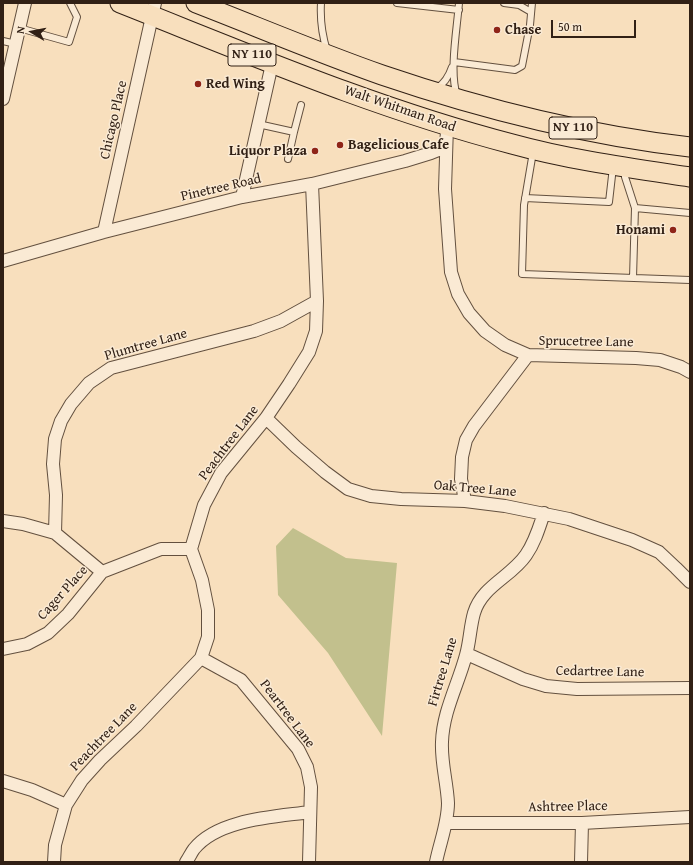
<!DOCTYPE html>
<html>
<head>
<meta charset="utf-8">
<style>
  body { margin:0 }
  #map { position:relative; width:693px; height:865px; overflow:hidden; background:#f8dfbd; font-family:"Gentium Book Plus",serif }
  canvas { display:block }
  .frame { position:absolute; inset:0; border:4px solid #312015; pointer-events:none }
  .north { position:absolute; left:12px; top:12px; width:40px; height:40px; -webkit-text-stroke:3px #faead4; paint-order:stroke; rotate:280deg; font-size:11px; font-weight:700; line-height:16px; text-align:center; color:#312015 }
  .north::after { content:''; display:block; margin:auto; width:14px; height:18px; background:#312015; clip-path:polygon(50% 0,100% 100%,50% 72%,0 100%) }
  .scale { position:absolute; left:551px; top:20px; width:85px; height:18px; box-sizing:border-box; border:2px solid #312015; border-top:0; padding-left:5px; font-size:12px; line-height:14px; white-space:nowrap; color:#312015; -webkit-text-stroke:3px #faead4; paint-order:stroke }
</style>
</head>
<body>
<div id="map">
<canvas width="693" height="865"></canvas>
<div class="frame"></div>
<div class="north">N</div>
<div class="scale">50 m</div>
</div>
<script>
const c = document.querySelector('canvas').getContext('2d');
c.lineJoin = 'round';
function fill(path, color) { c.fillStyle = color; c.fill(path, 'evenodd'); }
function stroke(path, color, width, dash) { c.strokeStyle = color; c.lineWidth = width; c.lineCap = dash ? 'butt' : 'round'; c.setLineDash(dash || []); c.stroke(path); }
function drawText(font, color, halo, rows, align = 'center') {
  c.font = font + ' "Gentium Book Plus",serif'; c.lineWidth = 3; c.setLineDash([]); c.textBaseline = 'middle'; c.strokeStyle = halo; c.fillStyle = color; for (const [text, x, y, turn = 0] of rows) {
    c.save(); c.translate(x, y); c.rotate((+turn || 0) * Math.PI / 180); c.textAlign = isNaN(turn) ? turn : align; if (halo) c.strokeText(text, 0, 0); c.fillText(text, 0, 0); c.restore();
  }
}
const green = new Path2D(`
  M 293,528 L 346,558 L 397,563 L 382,736 L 328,653 L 278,595 L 276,546 Z`);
const lane = new Path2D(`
  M 321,3 C 320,20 322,35 327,51
  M 397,3 L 459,10
  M 504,3 L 519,5 L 531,12
  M 19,28 L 69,42 L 77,17 L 70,3
  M 3,41 L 16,44
  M 454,62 L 515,70 L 522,66 L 530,25 L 532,3
  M 437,88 C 445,83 449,76 452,67
  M 457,96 C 449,72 457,29 459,3
  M 258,124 L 294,132 L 288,159
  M 294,132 L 301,105
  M 533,152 L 524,205 L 522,274 L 690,280
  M 625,169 L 625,177 L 635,208 L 690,213
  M 525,198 L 609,202 L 613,167
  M 633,278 L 635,208`);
const street = new Path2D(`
  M 3,99 L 25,3
  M 447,126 L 445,189 L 451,272 L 458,294 L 469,313 L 485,331 L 505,345 L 528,355 L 636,358 L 660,360 L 681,367 L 690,372
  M 242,197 L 272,64
  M 104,232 L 155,3
  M 3,261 L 104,232 L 242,197 L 312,184 L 405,161 L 431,153 L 446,147
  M 266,418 L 296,447 L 325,472 L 348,489 L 371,496 L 401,499 L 465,501 L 505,506 L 569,519 L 632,540 L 659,552 L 676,568 L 690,582
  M 465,501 L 461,479 L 462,457 L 466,440 L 474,426 L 528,355
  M 3,521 L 23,524 L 55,533 L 102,572
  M 55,533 L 56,495 L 53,464 L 55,439 L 61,421 L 71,404 L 89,383 L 111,368 L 254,331 L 281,321 L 317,301
  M 3,649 L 27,644 L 48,633 L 68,614 L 102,572 L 161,549 L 191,549
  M 467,654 L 523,679 L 546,686 L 577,689 L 690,688
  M 201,658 L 241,680 L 298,749 L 307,767 L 311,787 L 309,862
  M 3,781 L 32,790 L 66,805
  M 446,823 L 582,823 L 690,817
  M 54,862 L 55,845 L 66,805 L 82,780 L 100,760 L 136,726 L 201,658 L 208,637 L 208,610 L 202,580 L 191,549 L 204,505 L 221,473 L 266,418 L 289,384 L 309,352 L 316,331 L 317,301 L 312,184
  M 186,862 C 189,858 191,853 194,849 C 218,819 274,817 310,812
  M 436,862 C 440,842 448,823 448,803 C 447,782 441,763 442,742 C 443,711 458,685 466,655 C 470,641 470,627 474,613 C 482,586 511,577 526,555 C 535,542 539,528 544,513
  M 581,862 L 582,823`);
const primary = new Path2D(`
  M 120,3 C 249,54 377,109 512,144 C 570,160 630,168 690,177
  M 196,3 C 258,27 319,53 382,75 C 482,109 585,135 690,147`);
const markers = [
  [497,30,4,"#8f2418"],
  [198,84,4,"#8f2418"],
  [340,145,4,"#8f2418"],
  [315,151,4,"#8f2418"],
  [673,230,4,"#8f2418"]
];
const shields = [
  [252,55,48],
  [573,128,48]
];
const shieldNames = [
  ["NY 110",252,55],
  ["NY 110",573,128]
];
const poiNames = [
  ["Chase",505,30],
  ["Red Wing",206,84],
  ["Bagelicious Cafe",348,145],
  ["Liquor Plaza",307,151,"right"],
  ["Honami",665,230,"right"]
];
const streetNames = [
  ["Walt Whitman Road",400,109,19],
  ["Chicago Place",114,120,-77],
  ["Pinetree Road",221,188,-13],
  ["Sprucetree Lane",586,342,1],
  ["Plumtree Lane",146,345,-16],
  ["Peachtree Lane",229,443,-53],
  ["Oak Tree Lane",475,489,5],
  ["Cager Place",63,593,-48],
  ["Firtree Lane",443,672,-73],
  ["Cedartree Lane",600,672,1],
  ["Peartree Lane",287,714,53],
  ["Peachtree Lane",104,737,-46],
  ["Ashtree Place",568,807,-1]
];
fill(green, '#c2c08d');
stroke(lane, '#63503f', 8);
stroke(street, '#63503f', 14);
stroke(primary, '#312015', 21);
stroke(lane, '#faead4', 6);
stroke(street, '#faead4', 12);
stroke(primary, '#f8dfbd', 19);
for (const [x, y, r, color] of markers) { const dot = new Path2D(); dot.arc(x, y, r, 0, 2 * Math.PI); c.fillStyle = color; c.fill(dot); stroke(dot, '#faead4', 1.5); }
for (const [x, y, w] of shields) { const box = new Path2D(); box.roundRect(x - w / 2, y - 11, w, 22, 3); c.fillStyle = '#faead4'; c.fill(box); stroke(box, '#312015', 1); }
drawText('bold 13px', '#312015', null, shieldNames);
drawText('bold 14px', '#312015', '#faead4', poiNames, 'left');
drawText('14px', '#312015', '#faead4', streetNames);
</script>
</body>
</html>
